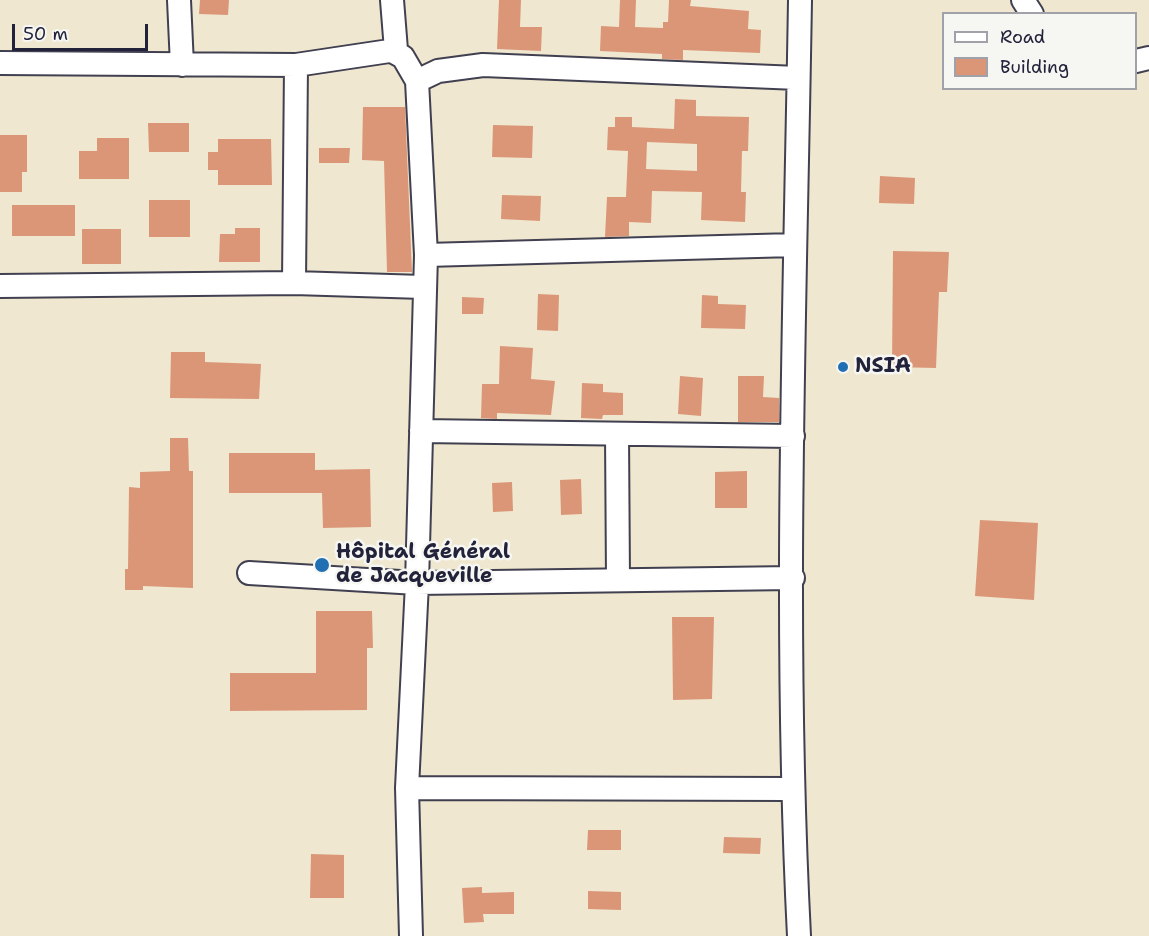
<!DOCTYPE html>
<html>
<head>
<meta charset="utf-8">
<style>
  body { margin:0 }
  #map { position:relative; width:1149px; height:936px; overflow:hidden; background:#efe7cf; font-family:"Shantell Sans",sans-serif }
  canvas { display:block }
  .legend { position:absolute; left:942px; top:12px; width:195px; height:78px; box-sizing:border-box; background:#f6f6f2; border:2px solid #a1a1a9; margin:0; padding:8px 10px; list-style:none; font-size:18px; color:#22223b }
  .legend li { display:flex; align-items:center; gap:12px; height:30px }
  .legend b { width:30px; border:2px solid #a1a1a9 }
  .scale { position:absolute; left:12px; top:24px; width:136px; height:27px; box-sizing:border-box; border:3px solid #22223b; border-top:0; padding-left:8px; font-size:18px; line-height:21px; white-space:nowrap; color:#22223b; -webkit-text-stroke:4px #f6f6f2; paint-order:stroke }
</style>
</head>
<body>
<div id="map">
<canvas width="1149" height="936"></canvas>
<ul class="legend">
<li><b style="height:8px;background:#fff"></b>Road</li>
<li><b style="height:16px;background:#db9678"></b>Building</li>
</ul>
<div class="scale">50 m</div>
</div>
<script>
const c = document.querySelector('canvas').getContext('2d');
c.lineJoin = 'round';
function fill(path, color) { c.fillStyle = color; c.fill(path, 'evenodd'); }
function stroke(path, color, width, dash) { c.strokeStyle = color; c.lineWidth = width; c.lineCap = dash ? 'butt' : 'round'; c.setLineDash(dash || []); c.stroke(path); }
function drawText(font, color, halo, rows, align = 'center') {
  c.font = font + ' "Shantell Sans",sans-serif'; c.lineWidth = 5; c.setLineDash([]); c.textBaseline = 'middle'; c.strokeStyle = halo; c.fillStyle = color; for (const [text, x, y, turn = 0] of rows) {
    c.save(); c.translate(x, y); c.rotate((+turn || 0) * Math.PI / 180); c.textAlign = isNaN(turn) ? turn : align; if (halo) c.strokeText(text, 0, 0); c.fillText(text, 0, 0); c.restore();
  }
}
const building = new Path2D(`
  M 200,0 L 229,0 L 228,15 L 199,14 Z
  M 499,0 L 521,0 L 520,27 L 542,27 L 541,51 L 497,49 Z
  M 620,0 L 636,0 L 635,27 L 663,28 L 663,22 L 668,22 L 669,0 L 691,0 L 690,6 L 749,11 L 748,29 L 761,30 L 760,53 L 683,50 L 683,60 L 662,59 L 662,54 L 600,51 L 601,26 L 619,27 Z
  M 675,99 L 696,100 L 696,116 L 749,117 L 748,151 L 742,151 L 741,192 L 746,192 L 745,222 L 701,220 L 702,192 L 652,191 L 651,223 L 629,222 L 629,236 L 605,237 L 607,197 L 626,197 L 628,151 L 607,150 L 608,127 L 615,127 L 615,117 L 632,117 L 632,127 L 674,129 ZM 647,142 L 697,144 L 697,171 L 646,169 Z
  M 363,107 L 405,107 L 412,272 L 387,272 L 384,161 L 362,160 Z
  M 148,123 L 189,123 L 189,152 L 149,152 Z
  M 493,125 L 533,126 L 532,158 L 492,157 Z
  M 0,135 L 27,135 L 27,172 L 22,172 L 22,192 L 0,192 Z
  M 97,138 L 129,138 L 129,179 L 79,179 L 79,151 L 97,151 Z
  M 218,139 L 271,139 L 272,185 L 218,185 L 218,170 L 208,170 L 208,152 L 218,152 Z
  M 319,148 L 350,148 L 349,163 L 319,163 Z
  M 880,176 L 915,178 L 914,204 L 879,203 Z
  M 502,195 L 541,196 L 540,221 L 501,219 Z
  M 149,200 L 190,200 L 190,237 L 149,237 Z
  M 12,205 L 75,205 L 75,236 L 12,236 Z
  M 235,228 L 260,228 L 260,262 L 219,262 L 220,234 L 235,234 Z
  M 82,229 L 121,229 L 121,264 L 82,264 Z
  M 893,251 L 949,252 L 947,292 L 939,292 L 936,368 L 892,367 Z
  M 538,294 L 559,295 L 558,331 L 537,330 Z
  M 702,295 L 718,296 L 718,304 L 746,305 L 745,329 L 701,328 Z
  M 462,297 L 484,298 L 483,314 L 462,314 Z
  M 500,346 L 533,348 L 531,379 L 555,381 L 551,415 L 497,413 L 497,419 L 481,418 L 482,384 L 499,384 Z
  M 171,352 L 205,352 L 205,362 L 261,364 L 259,399 L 170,398 Z
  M 680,376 L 703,378 L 701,416 L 678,414 Z
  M 738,376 L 764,376 L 763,397 L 779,398 L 779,422 L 738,422 Z
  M 582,383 L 603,384 L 603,392 L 623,393 L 623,415 L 603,415 L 602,419 L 581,418 Z
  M 170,438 L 188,438 L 189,471 L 193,471 L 193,588 L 143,586 L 143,590 L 125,590 L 125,569 L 128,569 L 129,487 L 140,488 L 140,472 L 170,471 Z
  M 229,453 L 315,453 L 315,470 L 370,469 L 371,527 L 323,528 L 322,493 L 229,493 Z
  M 747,471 L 747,508 L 715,508 L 715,472 Z
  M 581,479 L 582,514 L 561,515 L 560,480 Z
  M 512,482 L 513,511 L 493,512 L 492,483 Z
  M 980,520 L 1038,523 L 1034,600 L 975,596 Z
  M 316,611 L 372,611 L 373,648 L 367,648 L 367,710 L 230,711 L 230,673 L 316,673 Z
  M 672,617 L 714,617 L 712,699 L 673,700 Z
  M 588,830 L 621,830 L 621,850 L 587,850 Z
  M 724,837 L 761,838 L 760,854 L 723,853 Z
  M 311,854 L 344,855 L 344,898 L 310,898 Z
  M 482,887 L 482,893 L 514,892 L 514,914 L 483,914 L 484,922 L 464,923 L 462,888 Z
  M 588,891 L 621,892 L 621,910 L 588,909 Z`);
const minor = new Path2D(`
  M 179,0 L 182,65
  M 392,0 L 396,50 L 392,51 L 403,57 L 417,81 L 426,255 L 417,583 L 407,788 L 411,936
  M 1023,0 L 1032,14
  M 1136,61 L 1149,58
  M 0,63 L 296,65 L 396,50
  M 417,81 L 438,71 L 483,65 L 798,78
  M 426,255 L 794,245
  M 294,283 L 296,65
  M 0,286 L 294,283 L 423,287
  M 421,431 L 793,436
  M 617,434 L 618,580
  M 249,573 L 417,583 L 793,578
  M 407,788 L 791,789
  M 799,936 C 783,625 795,312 800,0`);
const markers = [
  [843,367,6,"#1f6fb2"],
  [322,565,8,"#1f6fb2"]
];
const poiNames = [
  ["NSIA",855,367],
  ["Hôpital Général",336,553],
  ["de Jacqueville",336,577]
];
fill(building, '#db9678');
stroke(minor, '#414051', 26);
stroke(minor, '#fff', 22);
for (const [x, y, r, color] of markers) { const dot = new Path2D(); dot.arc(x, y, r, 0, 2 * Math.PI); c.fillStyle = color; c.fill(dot); stroke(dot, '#f6f6f2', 2); }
drawText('bold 21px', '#22223b', '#f6f6f2', poiNames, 'left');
</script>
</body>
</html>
